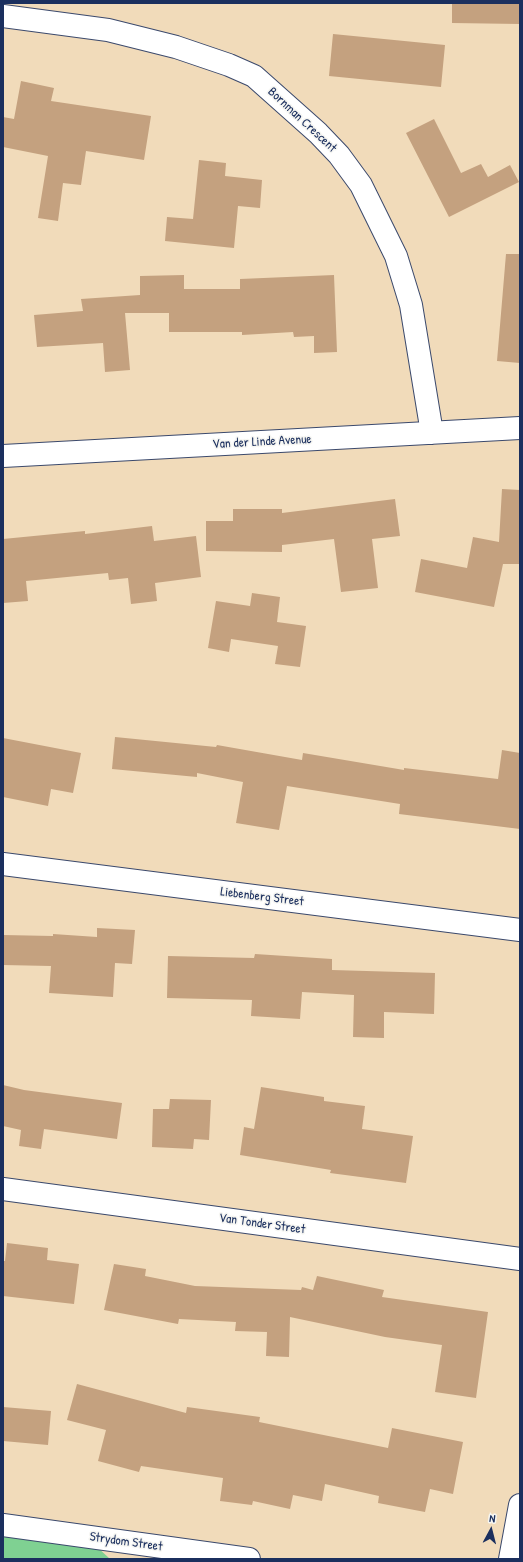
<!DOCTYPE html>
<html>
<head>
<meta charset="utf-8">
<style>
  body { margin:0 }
  #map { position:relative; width:523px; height:1562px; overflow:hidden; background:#f1dbba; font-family:"Patrick Hand",sans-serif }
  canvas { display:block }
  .frame { position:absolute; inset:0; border:4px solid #1b2f5e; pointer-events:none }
  .north { position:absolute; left:471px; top:1510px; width:40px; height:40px; -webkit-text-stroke:3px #f6f6f2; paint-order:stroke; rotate:7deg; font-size:11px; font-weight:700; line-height:16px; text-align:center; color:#1b2f5e }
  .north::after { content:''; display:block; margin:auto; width:14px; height:18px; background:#1b2f5e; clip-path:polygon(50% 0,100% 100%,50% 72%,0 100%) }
</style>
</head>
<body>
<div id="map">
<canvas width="523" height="1562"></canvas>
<div class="frame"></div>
<div class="north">N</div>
</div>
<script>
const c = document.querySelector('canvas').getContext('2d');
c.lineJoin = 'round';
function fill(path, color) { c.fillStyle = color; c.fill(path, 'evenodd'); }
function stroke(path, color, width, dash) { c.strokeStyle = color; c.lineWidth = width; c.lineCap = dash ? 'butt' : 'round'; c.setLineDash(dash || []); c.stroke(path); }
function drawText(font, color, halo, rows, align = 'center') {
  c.font = font + ' "Patrick Hand",sans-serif'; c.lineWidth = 3; c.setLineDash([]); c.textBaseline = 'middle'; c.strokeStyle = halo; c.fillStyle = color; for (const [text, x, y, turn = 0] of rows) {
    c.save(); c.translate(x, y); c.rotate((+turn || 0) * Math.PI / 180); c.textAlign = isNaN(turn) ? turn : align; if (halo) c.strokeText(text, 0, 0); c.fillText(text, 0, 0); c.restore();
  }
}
const green = new Path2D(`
  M 3,1529 L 95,1545 L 110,1559 L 3,1559 Z`);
const building = new Path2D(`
  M 452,3 L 520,3 L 520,24 L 452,23 Z
  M 333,34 L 445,45 L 441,87 L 329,76 Z
  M 21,81 L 54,88 L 51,101 L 151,116 L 144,160 L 86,151 L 81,185 L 63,183 L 58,221 L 38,218 L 48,156 L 3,147 L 3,117 L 14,119 Z
  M 434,119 L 461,173 L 481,164 L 488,177 L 510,165 L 519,182 L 449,217 L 406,133 Z
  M 199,160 L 226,163 L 225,176 L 262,180 L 260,208 L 238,206 L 234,248 L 165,241 L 167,217 L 193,219 Z
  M 506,254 L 520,254 L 520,363 L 497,361 Z
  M 184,275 L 184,289 L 240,289 L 240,279 L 334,275 L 337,352 L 314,353 L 314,336 L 294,337 L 293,332 L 242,335 L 242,332 L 169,332 L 169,313 L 125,313 L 130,370 L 105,372 L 103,343 L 37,347 L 34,315 L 83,311 L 81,299 L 140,295 L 140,276 Z
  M 502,489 L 520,490 L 520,564 L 503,564 L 494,607 L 415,592 L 421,559 L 467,568 L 473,537 L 499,542 Z
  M 395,499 L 400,536 L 372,539 L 378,588 L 341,592 L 334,539 L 282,545 L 282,552 L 206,551 L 206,521 L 233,521 L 233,509 L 282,509 L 282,513 Z
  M 152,526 L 154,541 L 196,536 L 201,577 L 155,583 L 157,601 L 131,604 L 128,578 L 109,580 L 108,573 L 26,581 L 28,601 L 3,603 L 3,539 L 85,531 L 85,534 Z
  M 252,593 L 280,597 L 277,622 L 306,626 L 300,667 L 275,664 L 278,646 L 231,639 L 229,652 L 208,648 L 216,601 L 250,606 Z
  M 115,737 L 216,747 L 217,745 L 302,760 L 303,753 L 404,770 L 404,768 L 498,779 L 502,750 L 520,753 L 520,829 L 399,814 L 400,804 L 287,786 L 279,830 L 236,823 L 243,782 L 197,773 L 197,777 L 112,769 Z
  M 3,738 L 81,753 L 73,793 L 51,789 L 48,806 L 3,797 Z
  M 97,928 L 135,930 L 132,964 L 115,963 L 113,997 L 49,993 L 51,966 L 3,965 L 3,935 L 53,936 L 53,934 L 97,937 Z
  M 255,954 L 332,959 L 332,970 L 435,973 L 434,1014 L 384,1012 L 384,1038 L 353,1037 L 354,995 L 302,992 L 300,1019 L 251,1016 L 252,1000 L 167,998 L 168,956 L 254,958 Z
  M 3,1085 L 24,1090 L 122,1103 L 117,1139 L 44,1129 L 41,1149 L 19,1146 L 21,1130 L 3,1126 Z
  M 261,1087 L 324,1097 L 324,1101 L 365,1106 L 362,1129 L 413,1136 L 406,1183 L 330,1173 L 331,1170 L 240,1155 L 244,1127 L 254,1129 Z
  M 170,1099 L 211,1100 L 209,1140 L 194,1139 L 193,1149 L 152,1147 L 153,1109 L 169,1109 Z
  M 7,1243 L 48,1248 L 47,1260 L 79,1264 L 74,1304 L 3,1296 L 3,1261 L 5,1261 Z
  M 114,1264 L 146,1269 L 145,1276 L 195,1286 L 301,1290 L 302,1287 L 313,1290 L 317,1276 L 384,1290 L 382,1297 L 488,1312 L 476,1398 L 435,1392 L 442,1345 L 385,1337 L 290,1317 L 289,1357 L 266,1356 L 267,1332 L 235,1331 L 236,1322 L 179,1319 L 178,1324 L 104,1310 Z
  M 77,1384 L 186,1413 L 187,1407 L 260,1417 L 259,1422 L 388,1448 L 392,1428 L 463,1442 L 453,1494 L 430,1489 L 425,1512 L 378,1503 L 379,1496 L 325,1484 L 322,1501 L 293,1495 L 290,1509 L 253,1501 L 252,1505 L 220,1501 L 223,1478 L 141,1466 L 139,1472 L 98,1461 L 106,1430 L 67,1420 Z
  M 3,1407 L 51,1411 L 48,1445 L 3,1441 Z`);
const street = new Path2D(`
  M 3,16 L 108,30 L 176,47 L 229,65 L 254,76 L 318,133 L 339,155 L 361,185 L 396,256 L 411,305 L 432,433
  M 3,456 L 520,428
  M 3,864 L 520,930
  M 3,1189 L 520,1259
  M 3,1525 L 249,1559
  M 510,1559 L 520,1505`);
const streetNames = [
  ["Bornman Crescent",302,120,43],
  ["Van der Linde Avenue",262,442,-3],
  ["Liebenberg Street",262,897,7],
  ["Van Tonder Street",262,1224,8],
  ["Strydom Street",126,1542,8]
];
fill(green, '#7fd192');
fill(building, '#c4a17f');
stroke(street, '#3b496c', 24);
stroke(street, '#fff', 22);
drawText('13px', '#1b2f5e', '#f6f6f2', streetNames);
</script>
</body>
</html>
